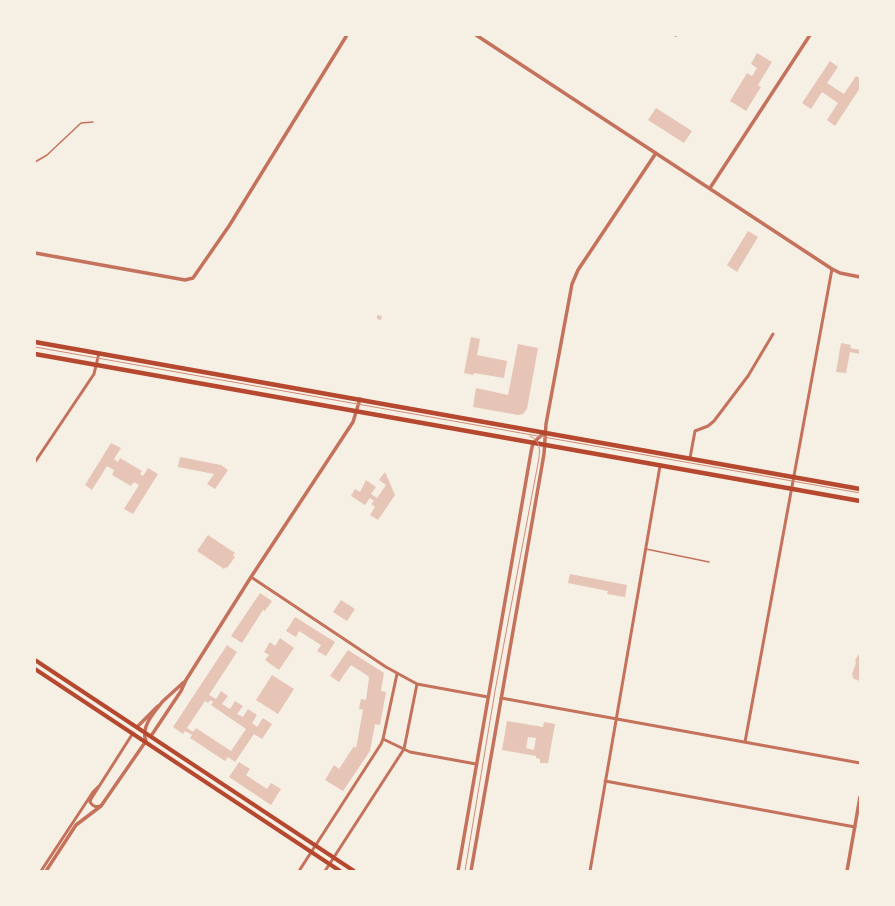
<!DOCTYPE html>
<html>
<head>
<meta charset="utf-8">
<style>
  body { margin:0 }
  #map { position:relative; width:895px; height:906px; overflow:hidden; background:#f6efe4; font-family:Helvetica,sans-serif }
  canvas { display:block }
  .frame { position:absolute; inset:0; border:36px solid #f6efe4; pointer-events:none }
</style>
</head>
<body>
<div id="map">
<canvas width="895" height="906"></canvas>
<div class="frame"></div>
</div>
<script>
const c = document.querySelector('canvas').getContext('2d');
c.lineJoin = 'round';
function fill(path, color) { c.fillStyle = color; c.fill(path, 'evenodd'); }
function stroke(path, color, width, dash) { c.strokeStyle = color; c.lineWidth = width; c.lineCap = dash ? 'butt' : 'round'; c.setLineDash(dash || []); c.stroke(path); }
const building = new Path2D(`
  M 757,53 L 772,62 L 758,85 L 761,87 L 746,111 L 730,101 L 747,73 L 752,76 L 757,68 L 751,64 Z
  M 830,61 L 838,67 L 827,83 L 844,94 L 856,76 L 860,78 L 860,88 L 835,126 L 827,120 L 838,103 L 822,92 L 811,109 L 802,103 Z
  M 656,108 L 692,131 L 684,143 L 648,120 Z
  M 748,231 L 758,237 L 737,272 L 727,265 Z
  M 377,315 L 382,316 L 381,320 L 377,319 Z
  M 471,337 L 480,339 L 477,355 L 507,361 L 504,378 L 474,373 L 473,375 L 464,373 Z
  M 841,343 L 851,345 L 850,348 L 860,350 L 860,354 L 850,352 L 846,373 L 836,372 Z
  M 518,344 L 538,348 L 527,409 L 523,414 L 518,415 L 473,407 L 476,388 L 508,395 Z
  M 111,443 L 121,448 L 114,459 L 118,462 L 120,458 L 142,471 L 140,474 L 143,476 L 148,468 L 158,474 L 133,514 L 124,509 L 139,485 L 134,482 L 131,486 L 112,475 L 114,470 L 107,466 L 92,490 L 85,485 Z
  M 180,457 L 221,465 L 228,470 L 215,489 L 207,484 L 214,474 L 178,467 Z
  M 385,472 L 395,495 L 378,520 L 370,515 L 375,507 L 371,504 L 374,501 L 370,498 L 365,505 L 351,496 L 355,489 L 360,492 L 366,480 L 376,487 L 371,494 L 377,498 L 386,485 L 379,480 Z
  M 208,535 L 235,553 L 233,555 L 235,557 L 227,568 L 226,567 L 224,569 L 197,551 Z
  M 570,574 L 627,585 L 625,597 L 607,594 L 608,591 L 568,583 Z
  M 260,593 L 272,601 L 265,611 L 263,610 L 242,643 L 231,636 Z
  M 341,600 L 355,609 L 347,621 L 333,612 Z
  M 295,617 L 335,642 L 326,656 L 317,651 L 321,645 L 299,631 L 296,637 L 286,631 Z
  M 280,638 L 294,648 L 279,670 L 265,660 L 269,655 L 264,652 L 270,642 L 275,646 Z
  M 227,645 L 237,652 L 209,695 L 216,699 L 221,691 L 228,696 L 222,704 L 230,709 L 235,701 L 243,706 L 237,714 L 243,717 L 248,709 L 257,715 L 252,723 L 257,727 L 263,718 L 272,724 L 262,739 L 254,734 L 235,762 L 228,757 L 225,761 L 190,738 L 192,735 L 185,731 L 183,734 L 173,727 ZM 210,700 L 213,702 L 211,705 L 246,729 L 231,751 L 196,728 L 193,732 L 187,728 L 205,701 L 208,703 Z
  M 348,650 L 384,673 L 381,691 L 386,692 L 380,725 L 375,724 L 370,751 L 343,791 L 325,780 L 334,765 L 339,769 L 354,746 L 356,748 L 363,710 L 359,709 L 361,699 L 366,700 L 369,678 L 368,676 L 351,665 L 339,682 L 330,676 Z
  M 859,654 L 860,655 L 860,684 L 858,680 L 854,679 L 852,674 L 856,663 L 855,660 Z
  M 272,675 L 294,689 L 278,714 L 256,700 Z
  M 507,721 L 543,727 L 544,722 L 555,724 L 548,763 L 540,763 L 540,759 L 536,758 L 536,756 L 502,750 ZM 528,737 L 536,738 L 534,750 L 526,748 Z
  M 239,762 L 250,769 L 246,775 L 267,789 L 271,783 L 281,789 L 271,805 L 229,777 Z`);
const service = new Path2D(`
  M 674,35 L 676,36
  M 35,162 L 47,155 L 81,123 L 93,122
  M 646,549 L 709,562`);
const minor = new Path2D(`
  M 690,458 L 695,431 L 708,426 L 714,421 L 748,376 L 773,334
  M 35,462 L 94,374 L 99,353
  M 251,577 L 386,667 L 417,684 L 488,697
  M 501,698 L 860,763
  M 383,739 L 410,752 L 476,764
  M 745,742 L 832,269
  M 605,781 L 855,827
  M 101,806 C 96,807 93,807 90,802 L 91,799 L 133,733
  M 41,871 L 93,792 L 99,786
  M 299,871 L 381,744 L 383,739 L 397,674
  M 325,871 L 404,749 L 417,684
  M 590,871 L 660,466`);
const tertiary = new Path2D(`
  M 476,35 L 832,269 L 840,273 L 860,277
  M 710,188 L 810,35
  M 35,253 L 185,280 L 193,278 L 229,226 L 347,35
  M 162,702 L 184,682
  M 137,727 L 158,706
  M 151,736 L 181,691 L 186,680 L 251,577 L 353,422 L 360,399
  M 46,871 L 76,825 L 101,806 L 146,741 C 140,727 155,711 163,701
  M 458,871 L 531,452 L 533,443 L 545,432
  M 471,871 L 544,454 L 546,424 L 572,284 L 578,270 L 656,153
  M 847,871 L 860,797`);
const secondary = new Path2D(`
  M 35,660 L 354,871
  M 35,669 L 340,871`);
const primary = new Path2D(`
  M 35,342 L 860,489
  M 35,354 L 860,501`);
const tram = new Path2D(`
  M 35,347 L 860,493
  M 465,871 L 495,691 L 539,458 C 540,448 540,441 530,436`);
fill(building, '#e6c5b7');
stroke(service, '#c5725c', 1.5);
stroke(minor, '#c5725c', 3);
stroke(tertiary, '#c5725c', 3.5);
stroke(secondary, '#b5482f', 4);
stroke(primary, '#b5482f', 4.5);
stroke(tram, '#cf8b77', 1);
</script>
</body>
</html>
